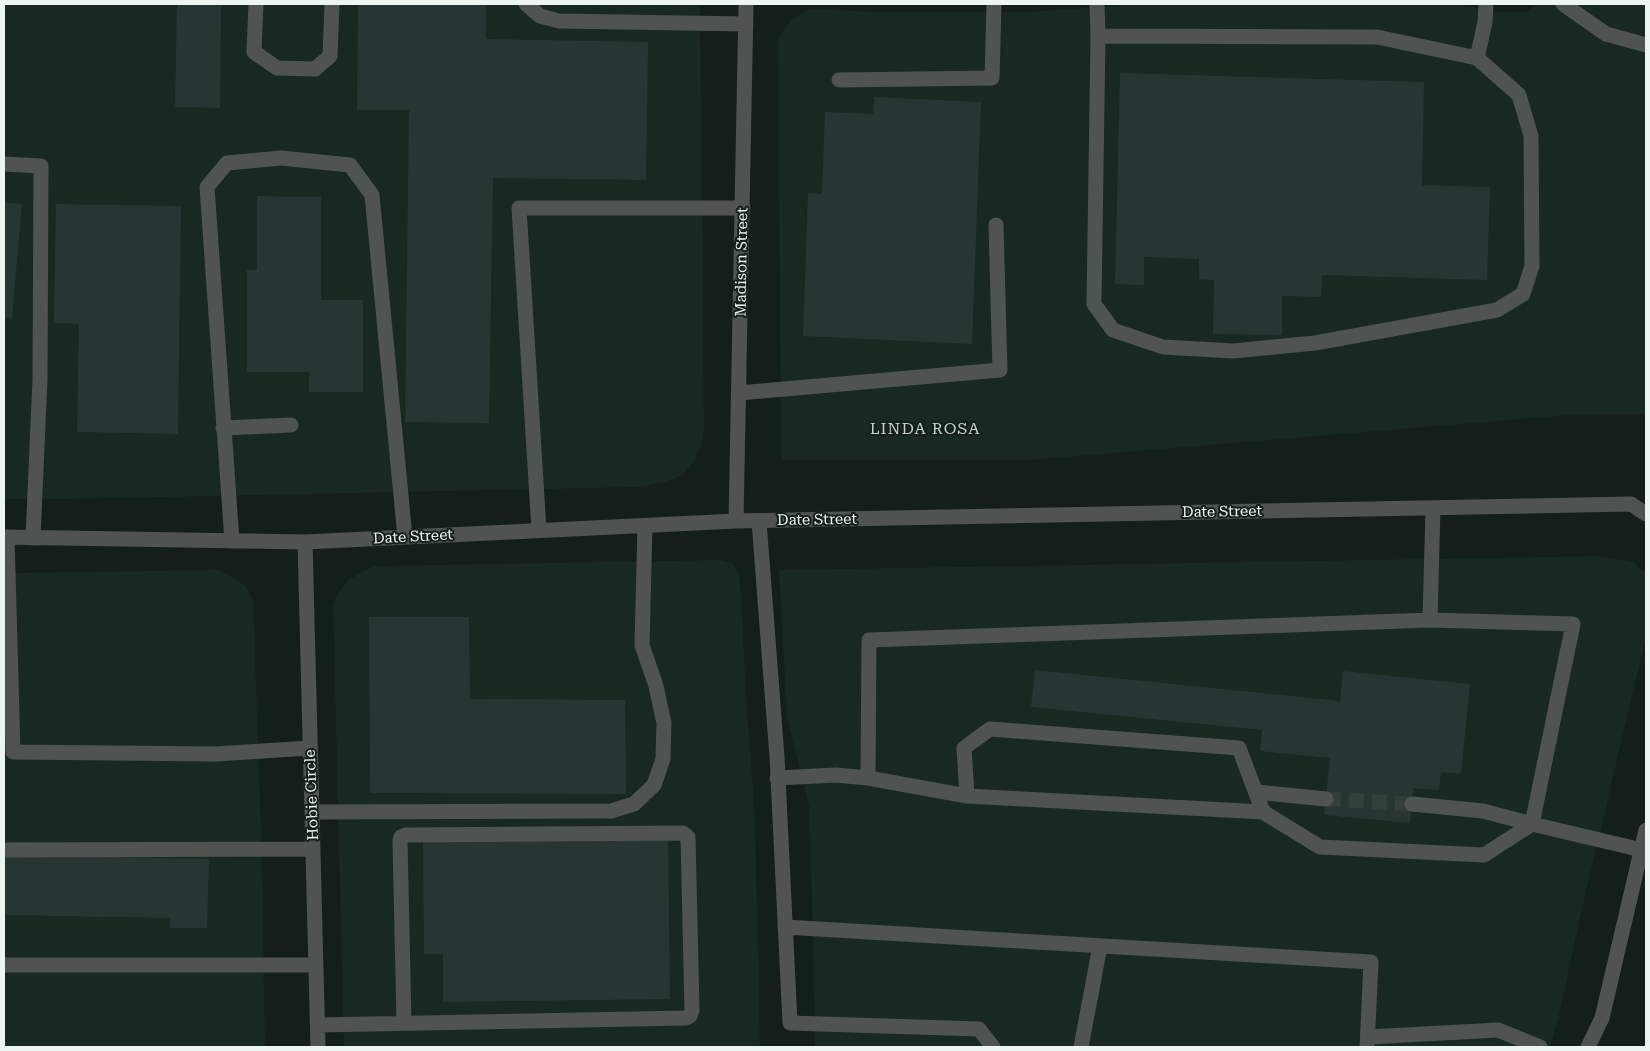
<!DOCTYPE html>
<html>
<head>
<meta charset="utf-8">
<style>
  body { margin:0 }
  #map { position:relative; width:1650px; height:1051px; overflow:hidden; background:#141f19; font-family:"Roboto Serif",serif }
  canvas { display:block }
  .frame { position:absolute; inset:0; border:5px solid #edf5f1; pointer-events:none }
</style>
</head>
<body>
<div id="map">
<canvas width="1650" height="1051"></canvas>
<div class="frame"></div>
</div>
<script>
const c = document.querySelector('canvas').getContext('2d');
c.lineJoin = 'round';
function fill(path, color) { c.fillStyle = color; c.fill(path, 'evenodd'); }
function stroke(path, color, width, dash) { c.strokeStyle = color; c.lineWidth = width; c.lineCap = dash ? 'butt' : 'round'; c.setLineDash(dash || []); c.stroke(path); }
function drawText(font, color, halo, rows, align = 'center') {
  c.font = font + ' "Roboto Serif",serif'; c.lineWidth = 4; c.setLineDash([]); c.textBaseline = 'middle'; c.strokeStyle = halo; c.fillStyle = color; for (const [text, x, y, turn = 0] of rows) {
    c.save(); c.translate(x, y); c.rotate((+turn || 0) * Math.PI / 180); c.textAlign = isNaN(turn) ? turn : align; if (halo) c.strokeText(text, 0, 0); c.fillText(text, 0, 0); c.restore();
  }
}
const built = new Path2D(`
  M 4,4 L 700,4 L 704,428 L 701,446 L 693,462 L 683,475 L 665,482 L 638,487 L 71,499 L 4,499 Z
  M 1142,4 L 1457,4 L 1494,12 L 1527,12 L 1536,4 L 1646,4 L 1646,414 L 1580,414 L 1031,460 L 781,460 L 778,40 L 785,28 L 794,18 L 809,9 L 879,12 L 1028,12 Z
  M 1600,556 L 1633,562 L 1646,573 L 1646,636 L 1581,913 L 1558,1020 L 1550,1047 L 815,1047 L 811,862 L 809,807 L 787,717 L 779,570 Z
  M 719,560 L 732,563 L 736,568 L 740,580 L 747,710 L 755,818 L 760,1047 L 344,1047 L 333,605 L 338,592 L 347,581 L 360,573 L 374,566 Z
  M 218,570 L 239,581 L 246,587 L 253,600 L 261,829 L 265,1047 L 4,1047 L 4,573 Z`);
const building = new Path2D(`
  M 177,4 L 221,4 L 220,108 L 175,107 Z
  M 358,4 L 486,4 L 486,39 L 648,42 L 646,180 L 493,178 L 489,423 L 405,422 L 409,110 L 357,110 Z
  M 1120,73 L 1424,82 L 1422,185 L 1490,187 L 1487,280 L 1322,275 L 1321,297 L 1282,296 L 1282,335 L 1213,334 L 1214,280 L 1199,279 L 1199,259 L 1144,257 L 1144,285 L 1115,284 Z
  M 874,97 L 981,102 L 972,344 L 803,336 L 808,193 L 822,194 L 825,112 L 873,114 Z
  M 257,196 L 321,197 L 321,300 L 363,300 L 363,392 L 309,392 L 309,372 L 247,372 L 247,270 L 257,270 Z
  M 4,202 L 22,204 L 12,318 L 4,317 Z
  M 56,204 L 181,206 L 178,434 L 77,432 L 79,324 L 54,323 Z
  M 369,617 L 469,617 L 470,699 L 625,700 L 626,794 L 370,793 Z
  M 1035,670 L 1340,701 L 1343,671 L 1470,684 L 1461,774 L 1441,772 L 1439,790 L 1413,788 L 1410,823 L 1324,815 L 1330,758 L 1260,751 L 1262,730 L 1031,707 Z
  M 668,837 L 670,999 L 443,1002 L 443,954 L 424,954 L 423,839 Z
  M 4,855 L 209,859 L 207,928 L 170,928 L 170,918 L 4,915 Z`);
const minorTunnel = new Path2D(`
  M 1326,799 L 1412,804`);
const minor = new Path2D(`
  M 256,4 L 254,52 L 277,68 L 315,69 L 330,56 L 332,4
  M 526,4 L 540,16 L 559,21 L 746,24
  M 1097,4 L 1098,36 L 1377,37 L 1477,58 L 1485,22 L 1486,4
  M 1563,4 L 1606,34 L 1646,45
  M 1098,36 L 1094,304 L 1113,330 L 1163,347 L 1233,351 L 1315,343 L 1497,310 L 1523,294 L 1532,266 L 1531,136 L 1519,95 L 1477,58
  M 839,80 L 992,78 L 994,4
  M 4,164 L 41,166 L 40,379 L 33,538
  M 739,393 L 1000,370 L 996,225
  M 223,428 L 291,425
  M 1433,508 L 1430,620 L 1573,624 L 1532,824 L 1642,850
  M 736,521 L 746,4
  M 759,521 L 777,757 L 790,1023 L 979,1029 L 993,1047
  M 539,530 L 519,208 L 743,208
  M 4,537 L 305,542 L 736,521 L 1631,504 L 1646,514
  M 7,537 L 13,752 L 215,754 L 310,748
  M 232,541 L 207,187 L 227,163 L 281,158 L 350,165 L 372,195 L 405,537
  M 305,542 L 318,1047
  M 777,778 L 836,775 L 868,778 L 967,796 L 1263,812 L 1320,847 L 1484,855 L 1532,824
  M 868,778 L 869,640 L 1430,620
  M 1256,792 L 1326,799
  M 967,796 L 964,748 L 990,729 L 1239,748 L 1263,812
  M 1412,804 L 1483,811 L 1532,824
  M 312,812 L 611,811 L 634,804 L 654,785 L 663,759 L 664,723 L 656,686 L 642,645 L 645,526
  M 4,850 L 313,849
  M 785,927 L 1371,962 L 1367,1047
  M 4,965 L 316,965
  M 318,1025 L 686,1018 L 690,1016 L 692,1010 L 688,837 L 683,833 L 406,835 L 401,837 L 400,841 L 404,1023
  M 1368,1037 L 1498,1030 L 1540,1047
  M 1081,1047 L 1100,946
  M 1588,1047 L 1602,1018 L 1646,830`);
const streetNames = [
  ["Madison Street",742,262,-89],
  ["Date Street",1222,512,-1],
  ["Date Street",817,520,-1],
  ["Date Street",413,537,-3],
  ["Hobie Circle",312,795,-92]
];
const neighbourhoodNames = [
  ["LINDA ROSA",925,429]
];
fill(built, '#172920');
fill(building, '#273633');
stroke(minorTunnel, '#353f39', 15, [15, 8]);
stroke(minor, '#505450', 15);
drawText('15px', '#edf5f1', '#141f19', streetNames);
c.letterSpacing = '1px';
drawText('16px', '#c5d3cb', '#141f19', neighbourhoodNames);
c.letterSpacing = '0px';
</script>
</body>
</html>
